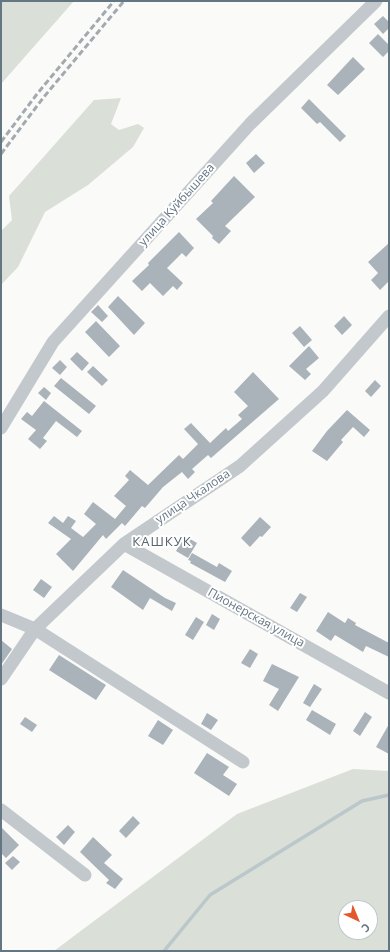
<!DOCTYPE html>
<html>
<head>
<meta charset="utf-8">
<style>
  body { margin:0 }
  #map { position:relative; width:390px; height:952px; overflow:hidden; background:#fafaf8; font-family:"Open Sans",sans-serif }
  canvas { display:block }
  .frame { position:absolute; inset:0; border:2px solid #657683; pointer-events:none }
  .north { position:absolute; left:338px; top:900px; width:40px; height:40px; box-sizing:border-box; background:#fff; border:1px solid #c1c8cd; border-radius:50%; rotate:136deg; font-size:11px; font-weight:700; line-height:16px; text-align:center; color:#657683 }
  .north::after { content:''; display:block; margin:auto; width:14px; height:18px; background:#e4572e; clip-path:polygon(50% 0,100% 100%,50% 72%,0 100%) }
</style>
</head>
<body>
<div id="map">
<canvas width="390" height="952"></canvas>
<div class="frame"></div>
<div class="north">С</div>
</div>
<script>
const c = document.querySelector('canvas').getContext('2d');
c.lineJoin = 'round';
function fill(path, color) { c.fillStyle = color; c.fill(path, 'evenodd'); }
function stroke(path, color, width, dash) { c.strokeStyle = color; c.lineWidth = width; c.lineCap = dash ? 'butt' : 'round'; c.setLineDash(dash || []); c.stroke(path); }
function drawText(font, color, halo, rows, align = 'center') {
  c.font = font + ' "Open Sans",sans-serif'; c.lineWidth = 4; c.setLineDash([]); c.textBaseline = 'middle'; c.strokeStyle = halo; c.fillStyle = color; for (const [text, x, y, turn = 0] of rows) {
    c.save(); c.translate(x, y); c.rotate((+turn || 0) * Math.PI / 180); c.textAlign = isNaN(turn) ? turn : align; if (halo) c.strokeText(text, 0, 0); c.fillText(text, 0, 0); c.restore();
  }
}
const green = new Path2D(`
  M 1,1 L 74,1 L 1,84 Z
  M 121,98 L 111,124 L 119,130 L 138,124 L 144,128 L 133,147 L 88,185 L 45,212 L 18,267 L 1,285 L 1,231 L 12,220 L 9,196 L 94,100 Z
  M 353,769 L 389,771 L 389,951 L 54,951 L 237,814 ZM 346,908 L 370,908 L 370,932 L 346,932 Z`);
const stream = new Path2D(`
  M 164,951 L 210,895 L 362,801 L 389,795`);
const building = new Path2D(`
  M 383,16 L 389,22 L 389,28 L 383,34 L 374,24 Z
  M 378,34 L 389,45 L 389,51 L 383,57 L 369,43 Z
  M 353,57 L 365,69 L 338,95 L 327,85 Z
  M 309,99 L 346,136 L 340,142 L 320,122 L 317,124 L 301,108 Z
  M 256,154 L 265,163 L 254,173 L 246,163 Z
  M 234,176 L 255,197 L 225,226 L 231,231 L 219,244 L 212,238 L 213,236 L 196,219 L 213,203 L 211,201 Z
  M 179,232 L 194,248 L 186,257 L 182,253 L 167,268 L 183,283 L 177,290 L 173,286 L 163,296 L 150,283 L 142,291 L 132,281 L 149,265 L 148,263 Z
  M 389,243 L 389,281 L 380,290 L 371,280 L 378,273 L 368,262 Z
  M 118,296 L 145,323 L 134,335 L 108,307 Z
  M 98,305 L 108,316 L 102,322 L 91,312 Z
  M 344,316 L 352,325 L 342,335 L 334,326 Z
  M 96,321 L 120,346 L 109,357 L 85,332 Z
  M 300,326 L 312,340 L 304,347 L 292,333 Z
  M 309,346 L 319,358 L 306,369 L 311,374 L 305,380 L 289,366 Z
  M 77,352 L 89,363 L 82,371 L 70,359 Z
  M 60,360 L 67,367 L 60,375 L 52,368 Z
  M 93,366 L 108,380 L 102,386 L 87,372 Z
  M 253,372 L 279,399 L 211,458 L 208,455 L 192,469 L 195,472 L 188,479 L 182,472 L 163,487 L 145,508 L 142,506 L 125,526 L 122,523 L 106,539 L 103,535 L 73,571 L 56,554 L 71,539 L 48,523 L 54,516 L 63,523 L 68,516 L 76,521 L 71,528 L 83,537 L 96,524 L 84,514 L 93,502 L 115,519 L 126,506 L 114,496 L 129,480 L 125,476 L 130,470 L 148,485 L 179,455 L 183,459 L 198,444 L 184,429 L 191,423 L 210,443 L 226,428 L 228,431 L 242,419 L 238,415 L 248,406 L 234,392 Z
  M 61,378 L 96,406 L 89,414 L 54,386 Z
  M 375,380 L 381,386 L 371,397 L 365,391 Z
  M 44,387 L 51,393 L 46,400 L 38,393 Z
  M 44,401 L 82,431 L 77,437 L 56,421 L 43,438 L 47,441 L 40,449 L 28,439 L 36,430 L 21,419 L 27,412 L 32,416 Z
  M 347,410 L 370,430 L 364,437 L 353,427 L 341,440 L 343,442 L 327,461 L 312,451 L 327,431 Z
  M 260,517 L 271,527 L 262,537 L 260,536 L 250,547 L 241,538 Z
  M 185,536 L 197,543 L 188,558 L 176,551 Z
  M 192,553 L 217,567 L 219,563 L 232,571 L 225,582 L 190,563 L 191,561 L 188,560 Z
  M 123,570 L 165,598 L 176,603 L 172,611 L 150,598 L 143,610 L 111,587 Z
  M 41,579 L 52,587 L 44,598 L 33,590 Z
  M 300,593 L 307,597 L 297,612 L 290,608 Z
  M 328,612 L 345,623 L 348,618 L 356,623 L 355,625 L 389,643 L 389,657 L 366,646 L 363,652 L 335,635 L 331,641 L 316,631 Z
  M 212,614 L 220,619 L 214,630 L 206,625 Z
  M 196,617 L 204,622 L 193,640 L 185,635 Z
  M 1,640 L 12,649 L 1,665 Z
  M 250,649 L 258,654 L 250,668 L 241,663 Z
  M 59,655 L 106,685 L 96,700 L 49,670 Z
  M 272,664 L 299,677 L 278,711 L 269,705 L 279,689 L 263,681 Z
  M 314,684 L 322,689 L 310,707 L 303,703 Z
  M 312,710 L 336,724 L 330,735 L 306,720 Z
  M 365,712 L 372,717 L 360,736 L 353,731 Z
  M 207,713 L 218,720 L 211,730 L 201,724 Z
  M 25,717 L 37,725 L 32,732 L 20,724 Z
  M 158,720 L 173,730 L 163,745 L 148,736 Z
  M 389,724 L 389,754 L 376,747 Z
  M 207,753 L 229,767 L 223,775 L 237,784 L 229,796 L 194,773 Z
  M 133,816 L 140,823 L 126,838 L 119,831 Z
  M 68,825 L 75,832 L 64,845 L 56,837 Z
  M 1,827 L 19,845 L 6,858 L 1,853 Z
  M 93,837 L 112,855 L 104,863 L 123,879 L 115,889 L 106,883 L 109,880 L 80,852 Z
  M 13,856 L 20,862 L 12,870 L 5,863 Z`);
const minor = new Path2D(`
  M 1,428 L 53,342 L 250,124 L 376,1
  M 124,544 L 389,693
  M 1,615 L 35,629 L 243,762
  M 1,679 L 35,629 L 124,544 L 240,466 L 323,391 L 389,316
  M 1,810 L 85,875`);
const rail = new Path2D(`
  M 1,142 L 37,94 L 114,1
  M 1,154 L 43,98 L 124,1`);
const streetNames = [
  ["улица Куйбышева",177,205,-48],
  ["улица Чкалова",193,497,-34],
  ["Пионерская улица",256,618,29]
];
const neighbourhoodNames = [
  ["КАШКУК",162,542]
];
fill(green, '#dadfd7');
stroke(stream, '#bbc7cb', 3.5);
fill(building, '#aab3b9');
stroke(minor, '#c3c8cc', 13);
stroke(rail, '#a2aab0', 3, [6, 3]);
drawText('12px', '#657683', '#fff', streetNames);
c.letterSpacing = '1px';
drawText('13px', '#57646e', '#fff', neighbourhoodNames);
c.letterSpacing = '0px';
</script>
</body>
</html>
